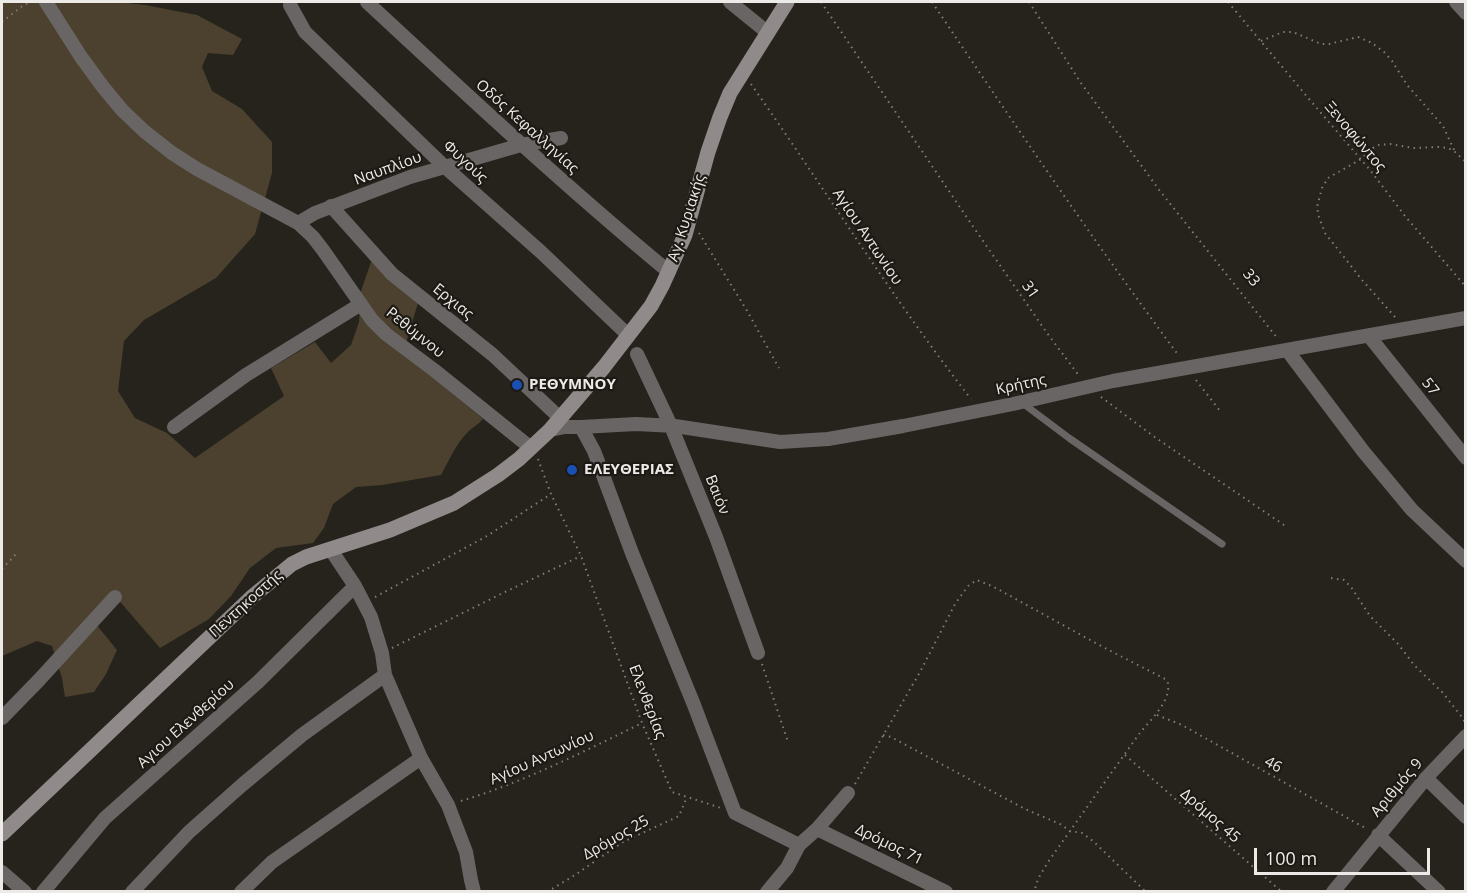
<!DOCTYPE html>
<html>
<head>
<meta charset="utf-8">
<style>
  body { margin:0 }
  #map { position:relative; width:1467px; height:893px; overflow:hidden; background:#26231d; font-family:"Open Sans",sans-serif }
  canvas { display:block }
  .frame { position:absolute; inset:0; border:3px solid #edebe7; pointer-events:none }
  .scale { position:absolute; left:1254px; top:848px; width:176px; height:27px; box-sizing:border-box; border:3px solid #edebe7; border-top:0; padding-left:8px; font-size:18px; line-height:21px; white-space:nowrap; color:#edebe7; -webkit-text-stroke:4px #1d1914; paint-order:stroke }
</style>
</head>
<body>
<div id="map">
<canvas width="1467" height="893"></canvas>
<div class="frame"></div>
<div class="scale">100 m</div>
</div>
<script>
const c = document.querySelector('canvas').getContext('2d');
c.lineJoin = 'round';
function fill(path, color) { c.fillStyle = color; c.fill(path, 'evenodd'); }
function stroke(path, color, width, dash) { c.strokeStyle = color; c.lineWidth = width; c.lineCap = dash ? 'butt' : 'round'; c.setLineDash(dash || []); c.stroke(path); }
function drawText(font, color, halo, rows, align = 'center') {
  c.font = font + ' "Open Sans",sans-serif'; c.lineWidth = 4.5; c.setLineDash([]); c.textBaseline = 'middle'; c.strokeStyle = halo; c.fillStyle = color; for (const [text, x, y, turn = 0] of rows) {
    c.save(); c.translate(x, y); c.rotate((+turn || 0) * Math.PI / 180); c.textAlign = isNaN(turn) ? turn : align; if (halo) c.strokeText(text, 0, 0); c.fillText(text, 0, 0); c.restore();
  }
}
const green = new Path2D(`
  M 2,2 L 117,2 L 145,5 L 197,15 L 242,39 L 233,55 L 208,53 L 202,67 L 212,91 L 242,109 L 272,142 L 272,173 L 255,234 L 216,278 L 144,320 L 124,341 L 118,391 L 135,418 L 167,433 L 195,458 L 284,396 L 271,368 L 315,342 L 331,363 L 351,345 L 359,322 L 361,291 L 372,259 L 418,303 L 403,353 L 483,419 C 479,424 473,427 468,432 C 456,443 449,461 441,475 L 382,485 L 356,487 L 333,504 L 324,528 L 313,543 L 276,548 L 250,568 L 231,596 L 209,619 L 160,648 L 116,597 L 91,618 L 117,650 L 106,674 L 94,692 L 65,697 L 62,678 L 52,646 L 37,641 L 2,656 Z`);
const path = new Path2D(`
  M 821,2 L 972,225 L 1047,333 L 1080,377
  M 932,2 C 1012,121 1093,240 1179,356
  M 1029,2 L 1081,83 L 1160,191 L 1278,339
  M 1228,2 L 1309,99 L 1370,170 L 1405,216 L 1466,287
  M 2,22 L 21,7 L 30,2
  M 1261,41 L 1283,32 L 1293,32 L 1321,44 L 1329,44 L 1358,37 L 1372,43 L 1384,52 L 1392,61 L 1407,85 L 1443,126 L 1455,152
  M 751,84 C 825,189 892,298 971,399
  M 699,233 L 746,309 L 779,368
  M 1395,317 L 1362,280 L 1325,233 L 1319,217 L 1317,207 L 1322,188 L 1328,178 L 1361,159 L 1373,148 L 1379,145 L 1390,144 L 1413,148 L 1438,147 L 1448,148 L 1455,152 L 1466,162
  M 1196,380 L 1220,411
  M 1101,397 L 1156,438 L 1287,527
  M 538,459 L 551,494 L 581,556 L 642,723 L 672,792 L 721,808
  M 2,569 L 18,552
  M 1331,578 L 1344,580 L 1351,587 L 1370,616 L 1399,645 L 1414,665 L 1443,693 L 1461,716 L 1466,724
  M 375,597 L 487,536 L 551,494
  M 392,648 L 507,591 L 581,556
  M 762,664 L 788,742
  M 1157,715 L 1182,725 L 1367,829
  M 883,735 L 891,737 L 1025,809 L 1060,824 L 1070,831 L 1082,833 L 1093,841 L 1146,892
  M 1125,755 L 1282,892
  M 855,784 L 920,672 L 955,604 L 968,586 L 977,580 L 994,587 L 1101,646 L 1167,680 C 1174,699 1150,720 1139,734 L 1048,862 L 1038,879 L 1034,892
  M 461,801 C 524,782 583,752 642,723
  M 547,892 L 575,875 L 623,842 L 679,816 L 687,797`);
const lane = new Path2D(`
  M 1021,402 L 1069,438 L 1222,544`);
const street = new Path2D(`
  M 46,2 L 81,57 L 103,87 L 122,110 L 144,131 L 172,153 L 197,169 L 298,223 L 313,237 L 323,250 L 372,320 L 386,334 L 434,370 L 531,448
  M 367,2 C 466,94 565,186 669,272
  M 730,2 L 767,32
  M 1456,2 L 1466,13
  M 290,5 L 305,32 L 445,167 L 541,252 L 628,335
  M 331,206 L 392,274 L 493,355 L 560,418
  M 298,223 L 315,213 L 410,177 L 521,145 L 561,138
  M 1369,336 L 1466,458
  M 1287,350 L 1363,451 L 1412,510 L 1466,561
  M 637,354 L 671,426 L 716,537 L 758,653
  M 174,427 L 246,375 L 361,304
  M 581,427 L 636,424 L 675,426 L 780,442 L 828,439 L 903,426 L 1013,404 L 1113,381 L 1466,318
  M 550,430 L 565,427 L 581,427 L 594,451 L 632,553 L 694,705 L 735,813 L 799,845
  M 331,550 L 355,586 L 371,617 L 382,653 L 385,675 L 421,758 L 448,805 L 466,852 L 471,880 L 474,892
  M 2,718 L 39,680 L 115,597
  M 1426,778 L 1466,817
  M 817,829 L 946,892
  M 1378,835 L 1439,892
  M 2,872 L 25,892
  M 43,892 L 105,818 L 258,682 L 355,586
  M 132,892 L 189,832 L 242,785 L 302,735 L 385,675
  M 241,892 L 272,862 L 421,758
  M 767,892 L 787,868 L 799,845 L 817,829 L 848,793
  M 1333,892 L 1426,778 L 1466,736`);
const secondary = new Path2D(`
  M 2,834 L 253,596 L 292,564 L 306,557 L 390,530 L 454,503 L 498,475 L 519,459 L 550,430 L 604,367 L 651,306 L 662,286 L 685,235 L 708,152 L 720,117 L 730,93 L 787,2`);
const markers = [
  [517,385,6,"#1a4fb4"],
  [572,470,6,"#1a4fb4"]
];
const streetNames = [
  ["Οδός Κεφαλληνίας",527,127,42],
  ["Ξενοφώντος",1355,137,50],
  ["Φυγούς",465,162,43],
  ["Ναυπλίου",388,169,-20],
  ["Αγ. Κυριακής",687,218,-72],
  ["Αγίου Αντωνίου",867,237,56],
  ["33",1251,278,51],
  ["31",1030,290,55],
  ["Ερχιας",453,302,39],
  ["Ρεθύμνου",415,333,39],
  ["Κρήτης",1021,385,-12],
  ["57",1430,387,52],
  ["Βαιόν",717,495,68],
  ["Πεντηκοστής",246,604,-42],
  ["Ελενθερίας",647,702,69],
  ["Αγιου Ελενθερίου",186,724,-42],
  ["Αγίου Αντωνίου",542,758,-24],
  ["46",1273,765,29],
  ["Αριθμός 9",1397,788,-50],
  ["Δρόμος 45",1210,816,41],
  ["Δρόμος 25",616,838,-30],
  ["Δρόμος 71",889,845,26]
];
const poiNames = [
  ["ΡΕΘΥΜΝΟΥ",529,385],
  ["ΕΛΕΥΘΕΡΙΑΣ",584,470]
];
fill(green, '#4b412e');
stroke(path, '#817e79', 2, [1.5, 4.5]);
stroke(lane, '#696565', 7);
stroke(street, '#696565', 14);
stroke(secondary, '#908a8a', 15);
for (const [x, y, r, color] of markers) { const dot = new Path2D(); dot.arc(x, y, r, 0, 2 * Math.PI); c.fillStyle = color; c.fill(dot); stroke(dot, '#1d1914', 2); }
drawText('15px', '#edebe7', '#1d1914', streetNames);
drawText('bold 15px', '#edebe7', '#1d1914', poiNames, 'left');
</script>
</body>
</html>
